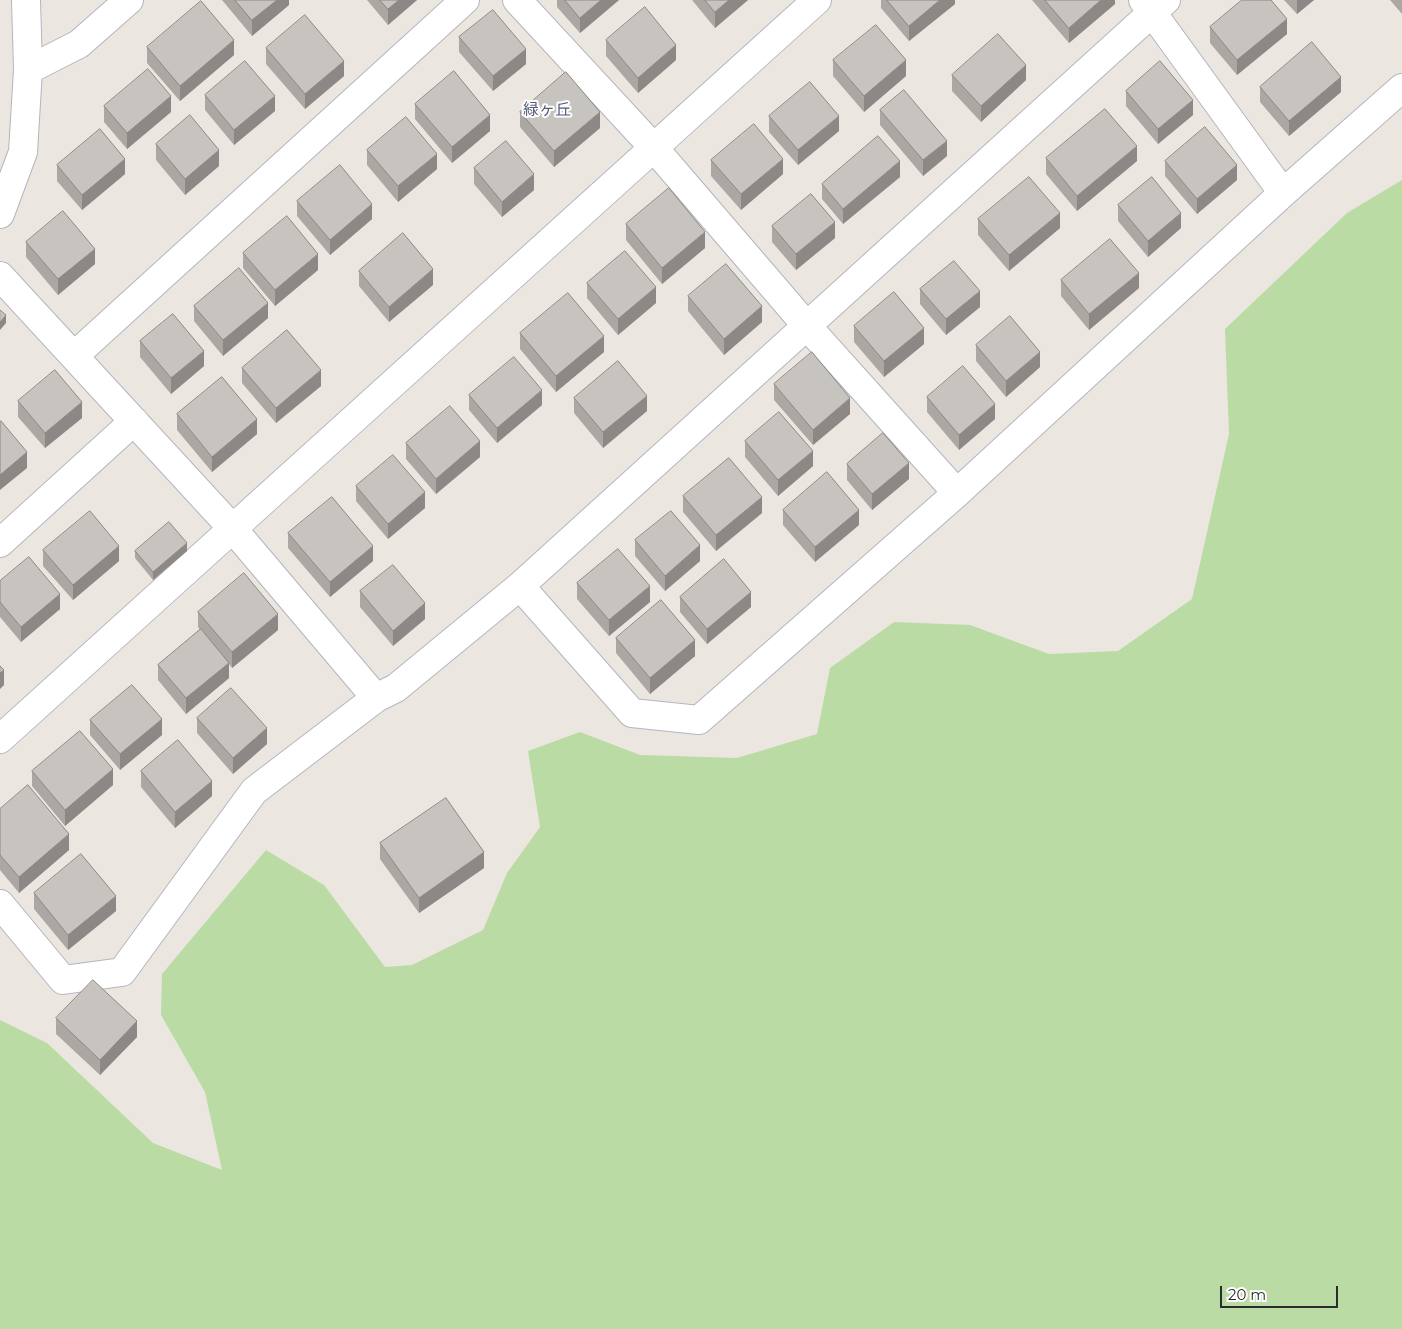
<!DOCTYPE html>
<html>
<head>
<meta charset="utf-8">
<style>
  body { margin:0 }
  #map { position:relative; width:1402px; height:1329px; overflow:hidden; background:#ece6e0; font-family:Montserrat,sans-serif }
  canvas { display:block }
  .scale { position:absolute; left:1220px; top:1286px; width:118px; height:22px; box-sizing:border-box; border:2px solid #2c2c2c; border-top:0; padding-left:6px; font-size:15px; line-height:18px; white-space:nowrap; color:#2c2c2c; -webkit-text-stroke:4px #fff; paint-order:stroke }
</style>
</head>
<body>
<div id="map">
<canvas width="1402" height="1329"></canvas>
<div class="scale">20 m</div>
</div>
<script>
const c = document.querySelector('canvas').getContext('2d');
c.lineJoin = 'round';
function fill(path, color) { c.fillStyle = color; c.fill(path, 'evenodd'); }
function stroke(path, color, width, dash) { c.strokeStyle = color; c.lineWidth = width; c.lineCap = dash ? 'butt' : 'round'; c.setLineDash(dash || []); c.stroke(path); }
function drawText(font, color, halo, rows, align = 'center') {
  c.font = font + ' Montserrat,"Noto Sans JP",sans-serif'; c.lineWidth = 4; c.setLineDash([]); c.textBaseline = 'middle'; c.strokeStyle = halo; c.fillStyle = color; for (const [text, x, y, turn = 0] of rows) {
    c.save(); c.translate(x, y); c.rotate((+turn || 0) * Math.PI / 180); c.textAlign = isNaN(turn) ? turn : align; if (halo) c.strokeText(text, 0, 0); c.fillText(text, 0, 0); c.restore();
  }
}
const green = new Path2D(`
  M 1402,180 L 1402,1329 L 0,1329 L 0,1020 L 47,1043 L 153,1143 L 222,1170 L 205,1092 L 161,1015 L 162,974 L 266,850 L 324,885 L 385,967 L 412,965 L 483,930 L 507,873 L 540,827 L 528,751 L 580,732 L 640,755 L 737,758 L 817,734 L 830,668 L 894,622 L 970,625 L 1049,654 L 1118,651 L 1192,599 L 1229,434 L 1225,329 L 1347,213 Z`);
const minor = new Path2D(`
  M 517,0 L 654,148 L 806,325 L 957,493
  M 1143,0 L 1283,193
  M 28,70 L 79,44 L 129,0
  M 0,214 L 23,152 L 28,70 L 26,0
  M 0,276 L 233,529 L 376,698
  M 74,356 L 465,0
  M 0,543 L 134,421
  M 520,586 L 632,713 L 699,720 L 957,493 L 1283,193 L 1402,88
  M 0,739 L 817,0
  M 0,904 L 63,980 L 122,972 L 254,791 L 376,698 L 396,688 L 520,586 L 1166,0`);
const wall = new Path2D(`
  M 222,0 L 289,0 L 289,5 L 252,36 Z
  M 367,0 L 417,0 L 388,25 Z
  M 557,0 L 619,0 L 580,33 L 557,7 Z
  M 692,0 L 748,0 L 715,28 Z
  M 881,0 L 955,0 L 955,4 L 909,41 L 881,8 Z
  M 1032,0 L 1115,0 L 1115,4 L 1069,43 Z
  M 1284,0 L 1314,0 L 1297,14 Z
  M 1390,0 L 1402,0 L 1402,14 Z
  M 1210,27 L 1287,34 L 1237,75 L 1210,43 Z
  M 459,37 L 526,64 L 493,91 L 459,52 Z
  M 606,40 L 676,60 L 638,93 L 606,56 Z
  M 147,47 L 234,55 L 180,101 L 147,63 Z
  M 266,48 L 344,76 L 305,109 L 266,64 Z
  M 833,60 L 906,76 L 864,112 L 833,76 Z
  M 952,75 L 1026,80 L 981,122 L 952,91 Z
  M 1260,87 L 1341,92 L 1289,136 L 1260,102 Z
  M 1126,91 L 1193,115 L 1158,144 L 1126,106 Z
  M 205,95 L 275,111 L 234,145 L 205,110 Z
  M 415,104 L 490,131 L 452,163 L 415,119 Z
  M 104,106 L 171,112 L 127,149 L 104,122 Z
  M 880,110 L 947,156 L 923,176 L 880,125 Z
  M 520,112 L 600,128 L 554,167 L 520,127 Z
  M 769,116 L 839,131 L 798,165 L 769,132 Z
  M 156,144 L 219,166 L 185,195 L 156,160 Z
  M 367,150 L 437,169 L 398,202 L 367,165 Z
  M 1046,158 L 1137,161 L 1077,211 L 1046,174 Z
  M 711,160 L 783,174 L 741,210 L 711,176 Z
  M 1165,161 L 1237,180 L 1197,214 L 1165,176 Z
  M 57,165 L 125,174 L 82,210 L 57,181 Z
  M 474,168 L 534,190 L 502,217 L 474,184 Z
  M 900,177 L 843,224 L 822,199 L 822,184 Z
  M 297,201 L 372,219 L 330,255 L 297,216 Z
  M 1118,205 L 1181,228 L 1148,257 L 1118,221 Z
  M 978,219 L 1060,228 L 1009,271 L 978,235 Z
  M 626,224 L 705,248 L 662,284 L 626,240 Z
  M 772,226 L 835,238 L 796,270 L 772,242 Z
  M 26,242 L 95,264 L 58,295 L 26,257 Z
  M 243,253 L 318,270 L 275,306 L 243,268 Z
  M 359,271 L 433,285 L 389,322 L 359,286 Z
  M 1061,280 L 1139,288 L 1089,330 L 1061,296 Z
  M 587,283 L 656,303 L 618,335 L 587,298 Z
  M 920,289 L 980,307 L 946,335 L 920,304 Z
  M 688,296 L 762,322 L 724,355 L 688,311 Z
  M 194,306 L 268,318 L 223,356 L 194,321 Z
  M 854,326 L 924,344 L 884,377 L 854,342 Z
  M 520,333 L 604,352 L 556,392 L 520,349 Z
  M 140,341 L 204,366 L 171,394 L 140,357 Z
  M 976,345 L 1040,367 L 1006,397 L 976,361 Z
  M 242,368 L 321,386 L 276,423 L 242,383 Z
  M 774,384 L 850,414 L 813,445 L 774,400 Z
  M 469,395 L 542,405 L 497,443 L 469,410 Z
  M 927,397 L 995,419 L 959,450 L 927,412 Z
  M 574,398 L 647,411 L 603,448 L 574,413 Z
  M 18,401 L 82,418 L 45,448 L 18,417 Z
  M 177,414 L 257,434 L 212,472 L 177,430 Z
  M 745,441 L 813,466 L 778,496 L 745,457 Z
  M 406,443 L 480,457 L 436,494 L 406,459 Z
  M 847,464 L 909,479 L 872,510 L 847,480 Z
  M 356,486 L 425,508 L 388,539 L 356,501 Z
  M 683,496 L 762,513 L 716,551 L 683,512 Z
  M 783,510 L 859,525 L 815,562 L 783,525 Z
  M 288,533 L 373,561 L 330,597 L 288,548 Z
  M 635,540 L 700,561 L 665,591 L 635,556 Z
  M 43,550 L 119,561 L 73,600 L 43,566 Z
  M 135,551 L 187,551 L 153,580 L 135,558 Z
  M 0,581 L 60,609 L 21,642 L 0,617 Z
  M 577,583 L 650,602 L 609,636 L 577,599 Z
  M 360,591 L 425,619 L 393,646 L 360,607 Z
  M 680,597 L 751,607 L 707,644 L 680,612 Z
  M 198,612 L 278,630 L 232,668 L 229,664 L 229,678 L 186,714 L 158,680 L 158,665 L 200,630 L 198,627 Z
  M 616,638 L 695,656 L 650,694 L 616,653 Z
  M 197,718 L 267,744 L 233,774 L 197,733 Z
  M 90,720 L 162,735 L 120,770 L 90,735 Z
  M 32,771 L 113,785 L 65,826 L 32,786 Z
  M 141,771 L 212,796 L 175,828 L 141,787 Z
  M 0,809 L 69,850 L 19,893 L 0,870 Z
  M 380,843 L 484,868 L 419,913 L 380,859 Z
  M 34,893 L 116,911 L 68,950 L 34,909 Z
  M 56,1018 L 137,1037 L 100,1075 L 56,1034 Z`);
const shadedWall = new Path2D(`
  M 277,0 L 289,0 L 289,5 L 252,36 L 252,20 Z
  M 399,0 L 417,0 L 388,25 L 388,9 Z
  M 601,0 L 619,0 L 580,33 L 580,18 Z
  M 729,0 L 748,0 L 715,28 L 715,12 Z
  M 940,0 L 955,0 L 955,4 L 909,41 L 909,26 Z
  M 1101,0 L 1115,0 L 1115,4 L 1069,43 L 1069,28 Z
  M 1297,0 L 1314,0 L 1297,14 Z
  M 1287,19 L 1287,34 L 1237,75 L 1237,60 Z
  M 234,40 L 234,55 L 180,101 L 180,86 Z
  M 676,45 L 676,60 L 638,93 L 638,78 Z
  M 526,49 L 526,64 L 493,91 L 493,76 Z
  M 906,60 L 906,76 L 864,112 L 864,96 Z
  M 344,61 L 344,76 L 305,109 L 305,94 Z
  M 1026,65 L 1026,80 L 981,122 L 981,106 Z
  M 1341,77 L 1341,92 L 1289,136 L 1289,121 Z
  M 171,96 L 171,112 L 127,149 L 127,133 Z
  M 275,96 L 275,111 L 234,145 L 234,130 Z
  M 1193,100 L 1193,115 L 1158,144 L 1158,129 Z
  M 600,112 L 600,128 L 554,167 L 554,151 Z
  M 490,115 L 490,131 L 452,163 L 452,147 Z
  M 839,116 L 839,131 L 798,165 L 798,150 Z
  M 947,141 L 947,156 L 923,176 L 923,160 Z
  M 1137,146 L 1137,161 L 1077,211 L 1077,196 Z
  M 219,150 L 219,166 L 185,195 L 185,179 Z
  M 437,154 L 437,169 L 398,202 L 398,186 Z
  M 125,159 L 125,174 L 82,210 L 82,195 Z
  M 783,159 L 783,174 L 741,210 L 741,194 Z
  M 900,161 L 900,177 L 843,224 L 843,209 Z
  M 1237,165 L 1237,180 L 1197,214 L 1197,199 Z
  M 534,174 L 534,190 L 502,217 L 502,202 Z
  M 372,204 L 372,219 L 330,255 L 330,240 Z
  M 1060,213 L 1060,228 L 1009,271 L 1009,255 Z
  M 1181,213 L 1181,228 L 1148,257 L 1148,241 Z
  M 835,222 L 835,238 L 796,270 L 796,254 Z
  M 705,232 L 705,248 L 662,284 L 662,268 Z
  M 95,249 L 95,264 L 58,295 L 58,279 Z
  M 318,254 L 318,270 L 275,306 L 275,290 Z
  M 433,269 L 433,285 L 389,322 L 389,307 Z
  M 1139,273 L 1139,288 L 1089,330 L 1089,314 Z
  M 656,287 L 656,303 L 618,335 L 618,319 Z
  M 980,291 L 980,307 L 946,335 L 946,319 Z
  M 268,303 L 268,318 L 223,356 L 223,340 Z
  M 762,306 L 762,322 L 724,355 L 724,339 Z
  M 6,315 L 6,323 L 0,330 L 0,322 Z
  M 924,328 L 924,344 L 884,377 L 884,361 Z
  M 604,336 L 604,352 L 556,392 L 556,376 Z
  M 204,351 L 204,366 L 171,394 L 171,378 Z
  M 1040,352 L 1040,367 L 1006,397 L 1006,381 Z
  M 321,370 L 321,386 L 276,423 L 276,408 Z
  M 542,390 L 542,405 L 497,443 L 497,428 Z
  M 647,396 L 647,411 L 603,448 L 603,432 Z
  M 850,398 L 850,414 L 813,445 L 813,430 Z
  M 82,402 L 82,418 L 45,448 L 45,433 Z
  M 995,404 L 995,419 L 959,450 L 959,435 Z
  M 257,419 L 257,434 L 212,472 L 212,457 Z
  M 480,441 L 480,457 L 436,494 L 436,479 Z
  M 813,451 L 813,466 L 778,496 L 778,480 Z
  M 27,452 L 27,468 L 0,490 L 0,475 Z
  M 909,463 L 909,479 L 872,510 L 872,494 Z
  M 425,492 L 425,508 L 388,539 L 388,524 Z
  M 762,497 L 762,513 L 716,551 L 716,535 Z
  M 859,510 L 859,525 L 815,562 L 815,547 Z
  M 187,543 L 187,551 L 153,580 L 153,572 Z
  M 700,545 L 700,561 L 665,591 L 665,576 Z
  M 119,546 L 119,561 L 73,600 L 73,585 Z
  M 373,546 L 373,561 L 330,597 L 330,582 Z
  M 650,586 L 650,602 L 609,636 L 609,620 Z
  M 751,592 L 751,607 L 707,644 L 707,629 Z
  M 60,594 L 60,609 L 21,642 L 21,627 Z
  M 425,603 L 425,619 L 393,646 L 393,631 Z
  M 278,614 L 278,630 L 232,668 L 232,652 Z
  M 695,640 L 695,656 L 650,694 L 650,678 Z
  M 229,663 L 229,678 L 186,714 L 186,698 Z
  M 4,670 L 4,685 L 0,689 L 0,673 Z
  M 162,719 L 162,735 L 120,770 L 120,754 Z
  M 267,728 L 267,744 L 233,774 L 233,758 Z
  M 113,769 L 113,785 L 65,826 L 65,810 Z
  M 212,781 L 212,796 L 175,828 L 175,812 Z
  M 69,834 L 69,850 L 19,893 L 19,877 Z
  M 484,852 L 484,868 L 419,913 L 419,898 Z
  M 116,896 L 116,911 L 68,950 L 68,935 Z
  M 137,1021 L 137,1037 L 100,1075 L 100,1060 Z`);
const building = new Path2D(`
  M 235,0 L 277,0 L 252,20 Z
  M 380,0 L 399,0 L 388,9 Z
  M 565,0 L 601,0 L 580,18 Z
  M 705,0 L 729,0 L 715,12 Z
  M 887,0 L 940,0 L 909,26 Z
  M 1045,0 L 1101,0 L 1069,28 Z
  M 1242,0 L 1271,0 L 1287,19 L 1237,60 L 1210,27 Z
  M 201,1 L 234,40 L 180,86 L 147,47 Z
  M 645,7 L 676,45 L 638,78 L 606,40 Z
  M 493,10 L 526,49 L 493,76 L 459,37 Z
  M 305,15 L 344,61 L 305,94 L 266,48 Z
  M 876,25 L 906,60 L 864,96 L 833,60 Z
  M 998,34 L 1026,65 L 981,106 L 952,75 Z
  M 1312,42 L 1341,77 L 1289,121 L 1260,87 Z
  M 245,61 L 275,96 L 234,130 L 205,95 Z
  M 1160,61 L 1193,100 L 1158,129 L 1126,91 Z
  M 148,69 L 171,96 L 127,133 L 104,106 Z
  M 454,71 L 490,115 L 452,147 L 415,104 Z
  M 566,72 L 600,112 L 554,151 L 520,112 Z
  M 810,82 L 839,116 L 798,150 L 769,116 Z
  M 904,90 L 947,141 L 923,160 L 880,110 Z
  M 1105,109 L 1137,146 L 1077,196 L 1046,158 Z
  M 190,115 L 219,150 L 185,179 L 156,144 Z
  M 406,117 L 437,154 L 398,186 L 367,150 Z
  M 754,124 L 783,159 L 741,194 L 711,160 Z
  M 1205,127 L 1237,165 L 1197,199 L 1165,161 Z
  M 100,129 L 125,159 L 82,195 L 57,165 Z
  M 878,136 L 900,161 L 843,209 L 822,184 Z
  M 506,141 L 534,174 L 502,202 L 474,168 Z
  M 340,165 L 372,204 L 330,240 L 297,201 Z
  M 1029,177 L 1060,213 L 1009,255 L 978,219 Z
  M 1152,177 L 1181,213 L 1148,241 L 1118,205 Z
  M 669,188 L 705,232 L 662,268 L 626,224 Z
  M 811,194 L 835,222 L 796,254 L 772,226 Z
  M 63,211 L 95,249 L 58,279 L 26,242 Z
  M 287,216 L 318,254 L 275,290 L 243,253 Z
  M 403,233 L 433,269 L 389,307 L 359,271 Z
  M 1110,239 L 1139,273 L 1089,314 L 1061,280 Z
  M 625,251 L 656,287 L 618,319 L 587,283 Z
  M 954,261 L 980,291 L 946,319 L 920,289 Z
  M 726,264 L 762,306 L 724,339 L 688,296 Z
  M 239,268 L 268,303 L 223,340 L 194,306 Z
  M 894,292 L 924,328 L 884,361 L 854,326 Z
  M 568,293 L 604,336 L 556,376 L 520,333 Z
  M 0,310 L 6,315 L 0,322 Z
  M 173,314 L 204,351 L 171,378 L 140,341 Z
  M 1010,316 L 1040,352 L 1006,381 L 976,345 Z
  M 287,330 L 321,370 L 276,408 L 242,368 Z
  M 812,352 L 850,398 L 813,430 L 774,384 Z
  M 514,357 L 542,390 L 497,428 L 469,395 Z
  M 618,361 L 647,396 L 603,432 L 574,398 Z
  M 963,366 L 995,404 L 959,435 L 927,397 Z
  M 55,370 L 82,402 L 45,433 L 18,401 Z
  M 222,377 L 257,419 L 212,457 L 177,414 Z
  M 450,406 L 480,441 L 436,479 L 406,443 Z
  M 779,412 L 813,451 L 778,480 L 745,441 Z
  M 1,421 L 27,452 L 0,475 L 0,422 Z
  M 883,433 L 909,463 L 872,494 L 847,464 Z
  M 393,455 L 425,492 L 388,524 L 356,486 Z
  M 729,458 L 762,497 L 716,535 L 683,496 Z
  M 827,472 L 859,510 L 815,547 L 783,510 Z
  M 332,497 L 373,546 L 330,582 L 288,533 Z
  M 90,511 L 119,546 L 73,585 L 43,550 Z
  M 671,511 L 700,545 L 665,576 L 635,540 Z
  M 169,522 L 187,543 L 153,572 L 135,551 Z
  M 618,549 L 650,586 L 609,620 L 577,583 Z
  M 29,557 L 60,594 L 21,627 L 0,602 L 0,581 Z
  M 724,559 L 751,592 L 707,629 L 680,597 Z
  M 393,565 L 425,603 L 393,631 L 360,591 Z
  M 244,573 L 278,614 L 232,652 L 198,612 Z
  M 661,600 L 695,640 L 650,678 L 616,638 Z
  M 201,629 L 229,663 L 186,698 L 158,665 Z
  M 0,666 L 4,670 L 0,673 Z
  M 132,685 L 162,719 L 120,754 L 90,720 Z
  M 231,688 L 267,728 L 233,758 L 197,718 Z
  M 80,731 L 113,769 L 65,810 L 32,771 Z
  M 178,740 L 212,781 L 175,812 L 141,771 Z
  M 28,785 L 69,834 L 19,877 L 0,855 L 0,809 Z
  M 446,798 L 484,852 L 419,898 L 380,843 Z
  M 81,854 L 116,896 L 68,935 L 34,893 Z
  M 93,980 L 137,1021 L 100,1060 L 56,1018 Z`);
const quarterNames = [
  ["緑ヶ丘",547,110]
];
fill(green, '#badba3');
stroke(minor, '#b3b6be', 30);
stroke(minor, '#fff', 28);
fill(wall, '#aba8a4');
fill(shadedWall, '#8b8886');
fill(building, '#c7c3bf');
stroke(building, '#8b8886', 1);
drawText('16px', '#515b77', '#fff', quarterNames);
</script>
</body>
</html>
